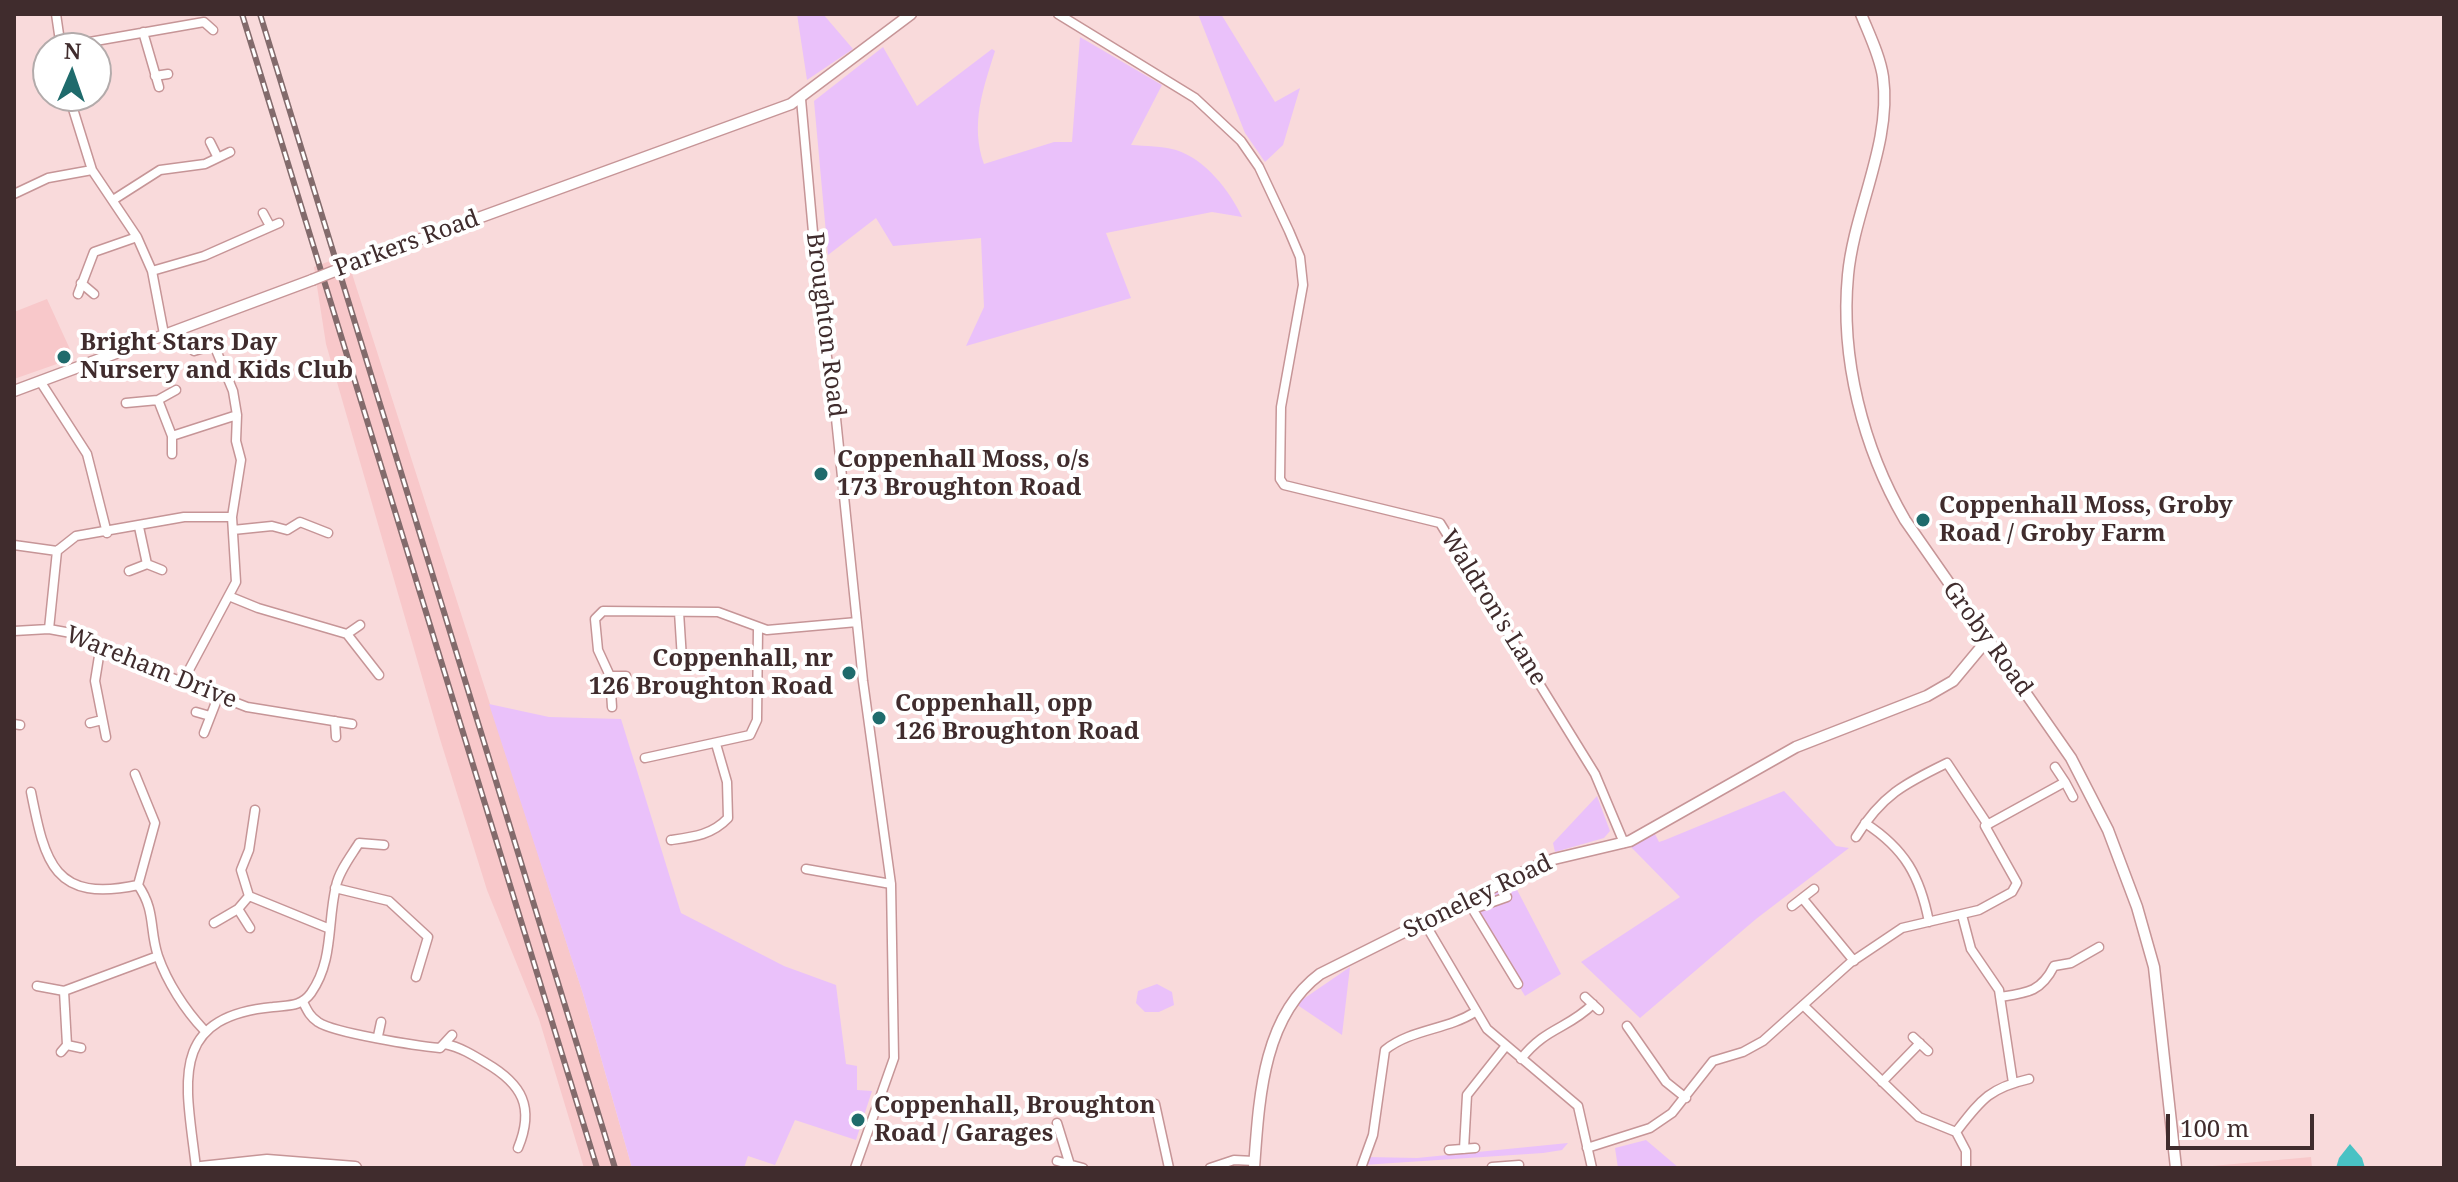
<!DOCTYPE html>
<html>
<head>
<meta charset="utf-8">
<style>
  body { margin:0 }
  #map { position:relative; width:2458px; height:1182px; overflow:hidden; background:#f9dadb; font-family:"Noto Serif",serif }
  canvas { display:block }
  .frame { position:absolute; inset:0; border:16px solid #402c2d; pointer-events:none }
  .north { position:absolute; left:32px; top:32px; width:80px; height:80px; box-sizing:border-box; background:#fff; border:2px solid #b3abab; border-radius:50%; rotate:2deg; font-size:22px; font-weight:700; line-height:32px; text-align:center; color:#402c2d }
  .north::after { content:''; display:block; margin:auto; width:28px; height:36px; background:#1f6b6c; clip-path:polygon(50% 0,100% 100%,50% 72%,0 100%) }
  .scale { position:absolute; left:2166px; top:1114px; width:148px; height:36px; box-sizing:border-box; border:4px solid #402c2d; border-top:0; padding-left:10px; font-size:24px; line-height:28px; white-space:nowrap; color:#402c2d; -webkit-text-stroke:6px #fff; paint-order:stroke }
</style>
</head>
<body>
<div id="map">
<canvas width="2458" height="1182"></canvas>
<div class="frame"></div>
<div class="north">N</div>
<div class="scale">100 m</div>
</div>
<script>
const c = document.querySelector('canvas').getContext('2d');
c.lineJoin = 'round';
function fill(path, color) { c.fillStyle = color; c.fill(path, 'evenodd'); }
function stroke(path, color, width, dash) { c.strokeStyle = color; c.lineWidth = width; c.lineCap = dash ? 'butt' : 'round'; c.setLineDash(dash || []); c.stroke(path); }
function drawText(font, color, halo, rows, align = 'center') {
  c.font = font + ' "Noto Serif",serif'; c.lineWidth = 8; c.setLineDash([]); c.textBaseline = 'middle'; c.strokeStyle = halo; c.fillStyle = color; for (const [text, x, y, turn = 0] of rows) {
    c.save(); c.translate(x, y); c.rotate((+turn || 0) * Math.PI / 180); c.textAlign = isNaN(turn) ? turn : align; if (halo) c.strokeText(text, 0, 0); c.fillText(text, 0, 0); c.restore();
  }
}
const built = new Path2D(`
  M 346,255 L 583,994 L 632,1168 L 584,1168 L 539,1019 L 487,890 L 440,739 L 326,344 L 314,267 Z
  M 47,299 L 74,358 L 14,379 L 14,312 Z
  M 2311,1157 L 2312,1168 L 2190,1168 Z`);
const green = new Path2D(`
  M 797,14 L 823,14 L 853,49 L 807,80 Z
  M 1198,14 L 1221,14 L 1275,102 L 1300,88 L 1283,145 L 1265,162 L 1245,133 Z
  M 1080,37 L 1162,85 L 1131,145 C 1145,146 1163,146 1176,150 C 1205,159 1230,191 1242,217 L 1212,212 L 1106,233 L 1131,298 L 966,346 L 984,307 L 981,238 L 893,246 L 876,218 L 828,255 L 814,101 L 883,47 L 917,106 L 992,49 L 995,51 C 983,89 970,125 984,164 L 1054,142 L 1072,142 Z
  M 489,704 L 549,717 L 621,719 L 681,913 L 784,966 L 836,985 L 846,1064 L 857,1066 L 857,1090 L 872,1091 L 856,1140 L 795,1120 L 775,1165 L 748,1156 L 744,1168 L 632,1168 L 583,994 Z
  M 1784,791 L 1836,846 L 1849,848 L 1756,919 L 1640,1018 L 1581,962 L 1680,897 L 1631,847 L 1655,834 L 1659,842 L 1665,840 Z
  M 1597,796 L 1610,831 L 1604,838 L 1555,852 L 1553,843 Z
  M 1513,882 L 1561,974 L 1525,996 L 1467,900 Z
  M 1350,967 L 1342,1035 L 1296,1004 Z
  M 1157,984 L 1172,992 L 1174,1005 L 1159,1012 L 1145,1012 L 1136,1003 L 1138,991 Z
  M 1646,1140 L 1679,1168 L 1618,1168 L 1615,1148 Z
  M 1568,1143 L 1562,1150 L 1543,1153 L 1363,1165 L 1367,1157 L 1417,1158 Z`);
const water = new Path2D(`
  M 2350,1144 L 2362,1158 L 2365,1168 L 2336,1168 L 2339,1158 Z`);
const minor = new Path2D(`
  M 56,14 L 61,48
  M 1058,14 L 1195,98 L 1241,141 L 1259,167 L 1289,231 L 1300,257 L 1303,285 L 1281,407 L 1280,479 L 1284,485 L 1440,523 L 1595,774 L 1624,843
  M 143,32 L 159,87
  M 61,47 L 204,22 L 213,30
  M 155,76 L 168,74
  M 69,96 L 92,170 L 137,237 L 152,271 L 164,334
  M 801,99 L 821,321 L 834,399 L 863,681 L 891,884 L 894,1058 L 855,1168
  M 210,142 L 217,156
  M 14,194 L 48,178 L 92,170
  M 113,200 L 160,170 L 205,164 L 230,152
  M 263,213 L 270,226
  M 152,271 L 204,256 L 279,223
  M 81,283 L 94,294
  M 78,294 L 94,252 L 137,237
  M 40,381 L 87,454 L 107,533
  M 158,400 L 176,390
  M 126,403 L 158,400 L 172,436 L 237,415
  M 172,436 L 172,454
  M 139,527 L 147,564 L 162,570
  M 233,530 L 272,526 L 287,530 L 300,522 L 328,533
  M 14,545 L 57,551
  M 129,571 L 147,564
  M 231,597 L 258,608 L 347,634 L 379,675
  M 679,612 L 682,659
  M 49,629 L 57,551 L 76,536 L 184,517 L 232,517
  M 14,631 L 49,629 L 71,633 L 100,650 L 247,707 L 352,724
  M 347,634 L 360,625
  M 100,650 L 95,681 L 106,737
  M 667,661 L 700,657
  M 610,676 L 626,676
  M 182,683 L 236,582 L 232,517 L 241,460 L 236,441 L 237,415 L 233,391 L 214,345 L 194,351
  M 612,707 L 610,676 L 598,650 L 595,619 L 603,611 L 718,612 L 767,630 L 857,622
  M 196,712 L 210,716
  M 335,721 L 336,737
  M 90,723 L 102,720
  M 14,724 L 20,725
  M 204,733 L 218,697
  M 645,758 L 750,735 L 757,720 L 758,629
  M 135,774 L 155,823 L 138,885 C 156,911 149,929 158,956 C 167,982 185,1010 204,1030
  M 2065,782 L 2073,797
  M 31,792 C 45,863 54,903 138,885
  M 255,810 L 249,850 L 241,870 L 249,896 L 330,929
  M 1865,823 C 1905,849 1920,876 1929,922
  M 1856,837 C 1882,795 1904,784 1947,763 L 1988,825
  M 671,840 C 693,837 712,835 728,818 L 727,782 L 716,744
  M 806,869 L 891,884
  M 335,888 L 389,901 L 428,937 L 416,977
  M 1803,899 L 1854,961
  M 1467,900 L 1518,984
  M 1792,906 L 1814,889
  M 238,909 L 250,928
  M 1473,909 L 1507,897
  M 1962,915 L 1971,949 L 1999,990 L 2013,1083
  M 1424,922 L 1487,1029 L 1578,1106 L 1592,1168
  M 214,923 L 238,909 L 249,896
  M 37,986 L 64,991 L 158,956
  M 1585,997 L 1599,1010
  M 2000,997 C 2027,993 2041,992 2054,966 L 2071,963 L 2099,947
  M 303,1002 C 307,1010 310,1017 318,1022 C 334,1033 418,1046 440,1048 L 452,1035
  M 1803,1005 L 1919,1117 L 1956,1132 L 1966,1151 L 1966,1168
  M 1627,1026 L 1666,1082 L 1686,1098
  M 378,1036 L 381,1022
  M 1913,1037 L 1928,1051
  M 445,1044 C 460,1047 473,1055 486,1063 C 522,1084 535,1107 518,1148
  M 67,1045 L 81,1048
  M 61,1052 L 67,1045 L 64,991
  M 1521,1059 C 1546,1027 1568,1029 1593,1004
  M 1882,1082 L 1920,1043
  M 1155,1104 L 1169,1168
  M 1057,1123 L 1070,1165
  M 1956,1132 C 1981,1100 1989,1088 2029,1079
  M 1587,1148 L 1650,1128 L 1672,1113 L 1713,1061 L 1743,1052 L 1763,1041 L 1850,963 L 1902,928 L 1979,910 L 2012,892 L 2017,883 L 1985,826 L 2065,782 L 2055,767
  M 1464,1149 L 1467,1095 L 1505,1047
  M 1449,1150 L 1475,1148
  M 1057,1161 L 1083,1168
  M 1492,1167 L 1519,1165
  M 196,1168 C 187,1087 165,1017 273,1007 C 288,1005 301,1007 311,993 C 334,960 327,923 336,886 C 339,871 351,856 359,843 L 384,845
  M 1210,1168 L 1234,1160 L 1254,1161
  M 1361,1168 L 1373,1135 L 1385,1050 C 1411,1029 1447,1030 1475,1012`);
const tertiary = new Path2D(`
  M 1861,14 C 1869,34 1880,56 1883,77 C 1892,143 1854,210 1848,275 C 1840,358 1863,448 1905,520 L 2071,758 L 2108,830 L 2137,907 L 2154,967 L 2176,1168
  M 352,264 L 791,104 L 911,14
  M 14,391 L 312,280
  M 1254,1168 C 1259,1101 1262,1017 1320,974 L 1528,870 L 1554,859 L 1630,841 L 1796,747 L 1927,696 L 1953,681 L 1988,639`);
const secondary = new Path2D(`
  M 201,1168 L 267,1161 L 355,1168`);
const rail = new Path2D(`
  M 242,14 L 597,1168
  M 260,14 L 615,1168`);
const tertiaryBridge = new Path2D(`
  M 312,280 L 352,264`);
const markers = [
  [64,357,8,"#1f6b6c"],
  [821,474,8,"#1f6b6c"],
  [1923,520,8,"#1f6b6c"],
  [849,673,8,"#1f6b6c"],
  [879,718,8,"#1f6b6c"],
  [858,1120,8,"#1f6b6c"]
];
const streetNames = [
  ["Parkers Road",407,244,-20],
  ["Broughton Road",825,325,83],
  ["Waldron's Lane",1493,608,58],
  ["Groby Road",1987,639,54],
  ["Wareham Drive",151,668,22],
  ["Stoneley Road",1478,897,-26]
];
const poiNames = [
  ["Bright Stars Day",80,343],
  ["Nursery and Kids Club",80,371],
  ["Coppenhall Moss, o/s",837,460],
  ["173 Broughton Road",837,488],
  ["Coppenhall Moss, Groby",1939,506],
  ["Road / Groby Farm",1939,534],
  ["Coppenhall, nr",833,659,"right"],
  ["126 Broughton Road",833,687,"right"],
  ["Coppenhall, opp",895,704],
  ["126 Broughton Road",895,732],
  ["Coppenhall, Broughton",874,1106],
  ["Road / Garages",874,1134]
];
fill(built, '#f8c8ca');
fill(green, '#eac1fa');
fill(water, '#49c2c4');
stroke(minor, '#c69597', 11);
stroke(tertiary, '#c69597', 13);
stroke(secondary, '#c69597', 15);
stroke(minor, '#fff', 8);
stroke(tertiary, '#fff', 10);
stroke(secondary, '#fff', 12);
stroke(rail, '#836b6c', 6);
stroke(rail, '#fff', 3, [9]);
stroke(tertiaryBridge, '#c69597', 13, []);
stroke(tertiaryBridge, '#fff', 10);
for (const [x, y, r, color] of markers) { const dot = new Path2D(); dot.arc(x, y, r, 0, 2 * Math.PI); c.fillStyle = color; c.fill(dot); stroke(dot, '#fff', 3); }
drawText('24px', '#402c2d', '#fff', streetNames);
drawText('bold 24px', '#402c2d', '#fff', poiNames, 'left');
</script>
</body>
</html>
